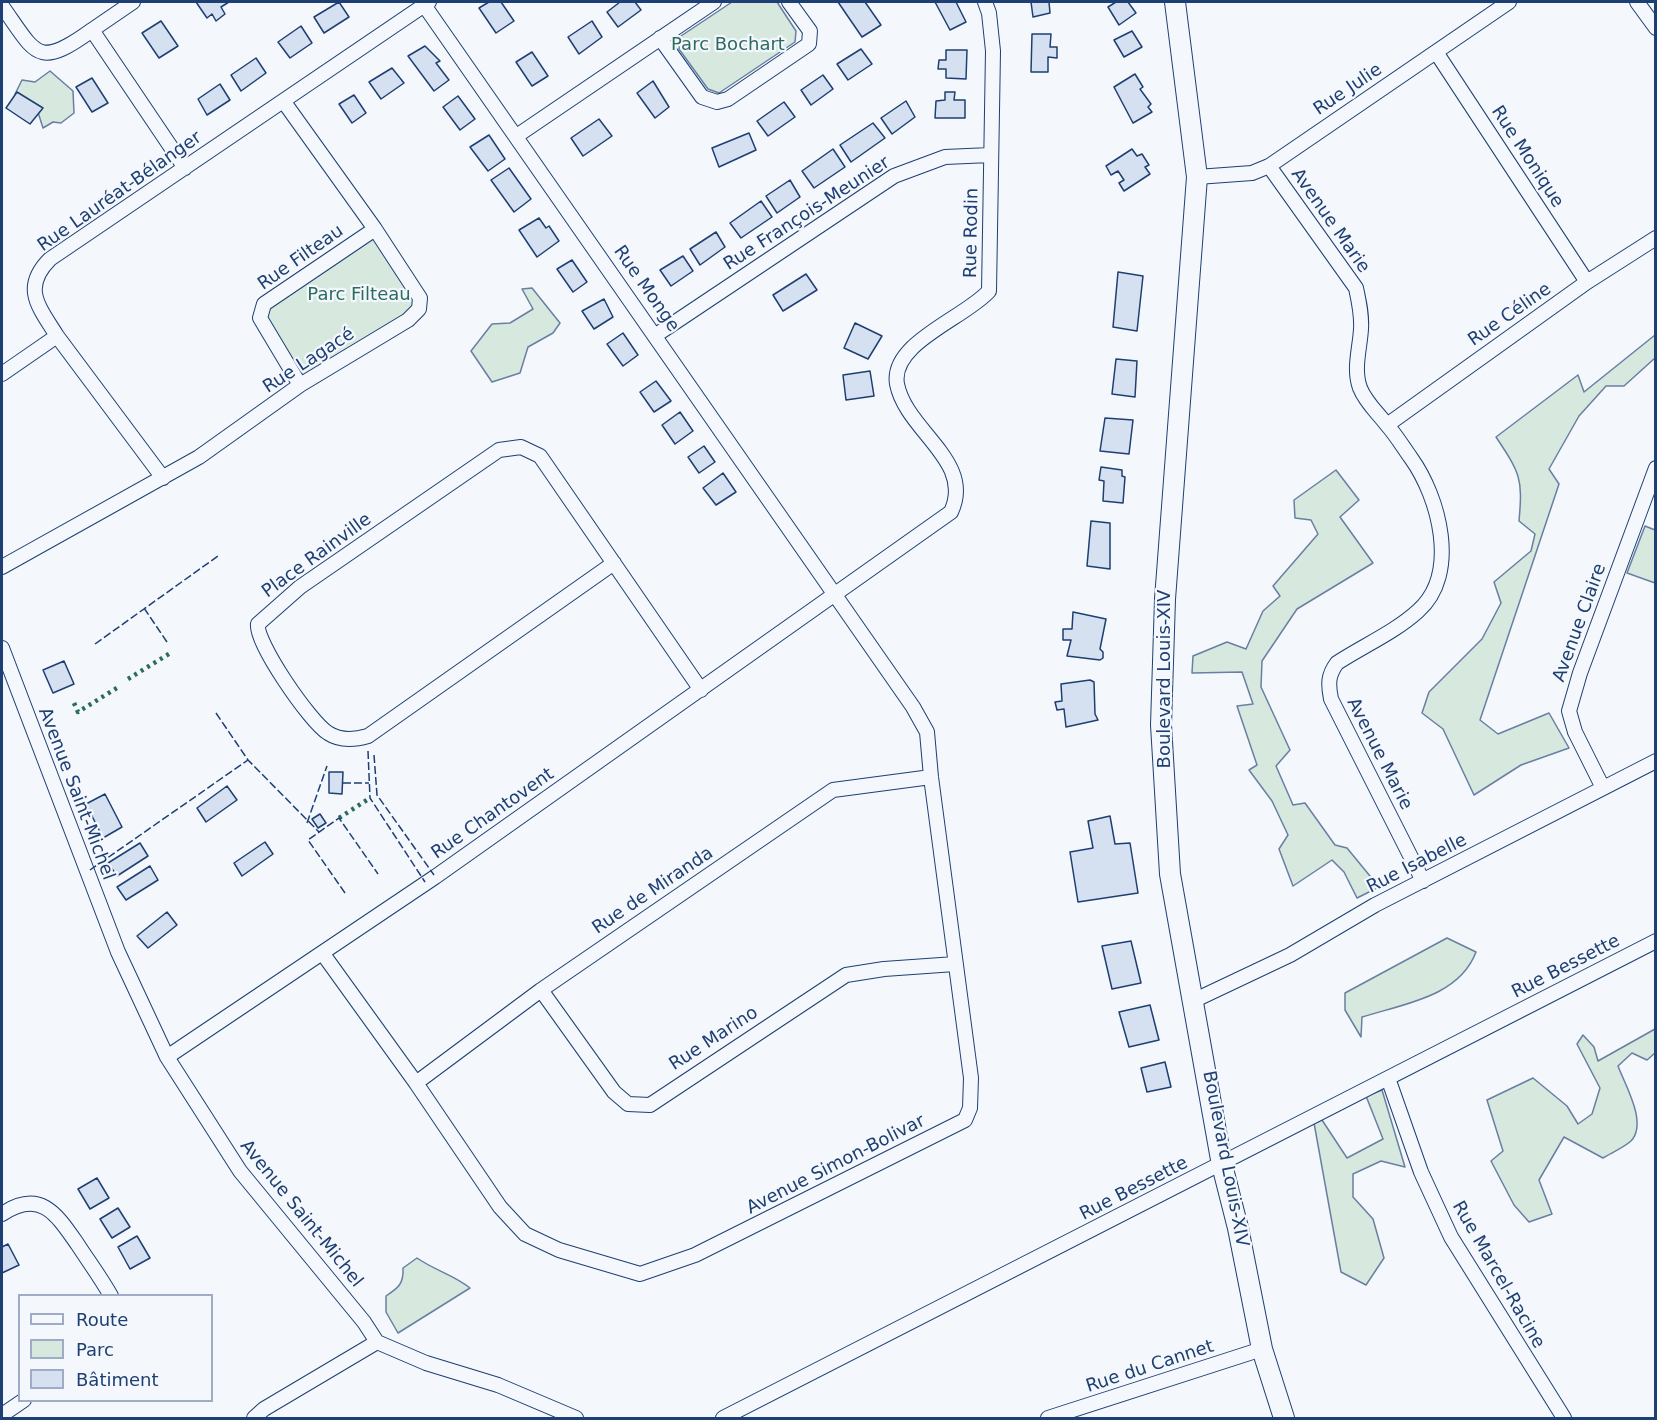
<!DOCTYPE html>
<html>
<head>
<meta charset="utf-8">
<style>
  body { margin:0 }
  #map { position:relative; width:1657px; height:1420px; overflow:hidden; background:#f4f7fb; font-family:"DejaVu Sans",sans-serif }
  canvas { display:block }
  .frame { position:absolute; inset:0; border:3px solid #1d3f73; pointer-events:none }
  .legend { position:absolute; left:18px; top:1294px; width:195px; height:108px; box-sizing:border-box; background:#f4f7fb; border:2px solid #9eadc5; margin:0; padding:8px 10px; list-style:none; font-size:18px; color:#1d3f73 }
  .legend li { display:flex; align-items:center; gap:12px; height:30px }
  .legend b { width:30px; border:2px solid #9eadc5 }
</style>
</head>
<body>
<div id="map">
<canvas width="1657" height="1420"></canvas>
<div class="frame"></div>
<ul class="legend">
<li><b style="height:8px;background:#f4f7fb"></b>Route</li>
<li><b style="height:16px;background:#d7e8df"></b>Parc</li>
<li><b style="height:16px;background:#d5e0f0"></b>Bâtiment</li>
</ul>
</div>
<script>
const c = document.querySelector('canvas').getContext('2d');
c.lineJoin = 'round';
function fill(path, color) { c.fillStyle = color; c.fill(path, 'evenodd'); }
function stroke(path, color, width, dash) { c.strokeStyle = color; c.lineWidth = width; c.lineCap = dash ? 'butt' : 'round'; c.setLineDash(dash || []); c.stroke(path); }
function drawText(font, color, halo, rows, align = 'center') {
  c.font = font + ' "DejaVu Sans",sans-serif'; c.lineWidth = 4.5; c.setLineDash([]); c.textBaseline = 'middle'; c.strokeStyle = halo; c.fillStyle = color; for (const [text, x, y, turn = 0] of rows) {
    c.save(); c.translate(x, y); c.rotate((+turn || 0) * Math.PI / 180); c.textAlign = isNaN(turn) ? turn : align; if (halo) c.strokeText(text, 0, 0); c.fillText(text, 0, 0); c.restore();
  }
}
const green = new Path2D(`
  M 732,2 L 777,2 L 796,31 L 795,42 L 719,93 L 708,89 L 679,49 L 681,36 Z
  M 50,71 L 73,91 L 74,113 L 61,123 L 53,122 L 43,128 L 36,106 L 15,94 L 22,80 L 35,82 Z
  M 375,229 L 419,309 L 300,385 L 272,341 L 264,304 Z
  M 532,288 L 560,323 L 553,333 L 528,347 L 520,373 L 492,382 L 471,351 L 492,324 L 510,323 L 533,309 L 522,289 Z
  M 1655,335 L 1655,358 L 1624,386 L 1606,386 L 1579,416 L 1549,469 L 1559,484 L 1480,720 L 1498,734 L 1549,713 L 1569,748 L 1521,765 L 1474,795 L 1443,729 L 1422,713 L 1429,692 L 1482,639 L 1501,603 L 1494,582 L 1531,551 L 1535,534 L 1519,521 C 1523,478 1520,473 1496,437 L 1578,375 L 1584,392 Z
  M 1336,470 L 1359,500 L 1340,517 L 1373,563 L 1297,609 L 1262,661 L 1261,687 L 1290,750 L 1276,766 L 1293,805 L 1305,803 L 1335,845 L 1347,848 L 1379,887 L 1357,898 L 1344,872 L 1332,860 L 1293,886 L 1279,849 L 1288,835 L 1272,801 L 1249,770 L 1257,765 L 1237,706 L 1253,704 L 1242,672 L 1192,673 L 1193,656 L 1227,642 L 1246,649 L 1263,611 L 1280,596 L 1273,586 L 1318,534 L 1311,520 L 1295,518 L 1294,500 Z
  M 1645,526 L 1655,530 L 1655,583 L 1627,573 Z
  M 1447,938 L 1476,952 C 1459,997 1403,1004 1362,1017 L 1361,1037 L 1345,1010 L 1345,993 Z
  M 1655,1029 L 1655,1053 L 1647,1060 L 1632,1053 L 1618,1066 C 1625,1085 1648,1123 1631,1141 C 1623,1148 1611,1153 1603,1158 L 1564,1137 L 1539,1180 L 1552,1214 L 1529,1222 L 1514,1205 L 1491,1161 L 1503,1151 L 1487,1100 L 1533,1078 L 1567,1106 L 1578,1124 L 1592,1114 L 1600,1088 L 1577,1044 L 1583,1035 L 1594,1047 L 1598,1061 Z
  M 1382,1090 L 1405,1167 L 1381,1161 L 1353,1174 L 1353,1197 L 1373,1219 L 1384,1258 L 1366,1285 L 1341,1272 L 1314,1123 L 1322,1120 L 1347,1158 L 1383,1139 L 1366,1096 Z
  M 417,1258 C 434,1270 454,1275 470,1288 L 398,1333 L 386,1312 L 386,1296 C 398,1288 404,1284 403,1268 Z`);
const building = new Path2D(`
  M 196,2 L 229,2 L 221,7 L 225,14 L 216,21 L 212,14 L 207,18 Z
  M 339,2 L 349,17 L 324,33 L 314,17 Z
  M 489,2 L 501,2 L 514,21 L 496,33 L 479,8 Z
  M 620,2 L 635,2 L 641,10 L 618,27 L 607,12 Z
  M 838,2 L 865,2 L 881,25 L 862,37 Z
  M 935,2 L 956,2 L 966,22 L 950,30 Z
  M 1031,2 L 1049,2 L 1050,13 L 1033,17 Z
  M 1116,2 L 1128,2 L 1136,13 L 1119,25 L 1108,7 Z
  M 161,21 L 178,46 L 159,58 L 142,33 Z
  M 592,21 L 602,37 L 579,54 L 568,37 Z
  M 301,26 L 312,43 L 290,58 L 278,42 Z
  M 1132,31 L 1142,47 L 1124,57 L 1114,40 Z
  M 1032,34 L 1051,34 L 1050,47 L 1057,47 L 1057,58 L 1048,57 L 1048,72 L 1031,72 Z
  M 425,46 L 440,61 L 436,63 L 449,80 L 434,91 L 408,56 Z
  M 861,49 L 872,64 L 848,80 L 837,64 Z
  M 946,50 L 967,50 L 966,79 L 946,78 L 946,69 L 938,69 L 939,60 L 946,60 Z
  M 532,52 L 548,76 L 532,86 L 516,62 Z
  M 256,58 L 266,73 L 241,91 L 231,75 Z
  M 392,68 L 404,83 L 381,99 L 369,82 Z
  M 1135,74 L 1143,87 L 1140,89 L 1151,104 L 1148,107 L 1152,112 L 1133,123 L 1114,87 Z
  M 823,75 L 833,89 L 811,105 L 801,90 Z
  M 92,78 L 108,103 L 92,112 L 76,87 Z
  M 653,81 L 669,107 L 655,118 L 637,93 Z
  M 220,84 L 230,100 L 207,115 L 198,99 Z
  M 17,92 L 43,108 L 30,124 L 6,108 Z
  M 945,92 L 955,92 L 954,100 L 965,100 L 965,118 L 935,118 L 936,101 L 945,100 Z
  M 354,95 L 366,113 L 352,123 L 339,104 Z
  M 458,96 L 475,119 L 460,130 L 443,107 Z
  M 906,101 L 915,117 L 892,134 L 881,118 Z
  M 784,102 L 795,117 L 768,136 L 757,121 Z
  M 599,119 L 612,136 L 583,156 L 571,138 Z
  M 873,123 L 885,138 L 851,162 L 840,145 Z
  M 749,133 L 756,150 L 719,167 L 712,148 Z
  M 489,135 L 505,159 L 488,171 L 470,147 Z
  M 833,149 L 845,167 L 814,188 L 802,171 Z
  M 1132,149 L 1137,156 L 1142,154 L 1149,165 L 1145,167 L 1150,174 L 1124,191 L 1119,183 L 1124,180 L 1118,171 L 1111,175 L 1106,166 Z
  M 509,168 L 531,199 L 514,212 L 491,180 Z
  M 790,180 L 800,197 L 777,213 L 766,196 Z
  M 761,201 L 772,217 L 741,238 L 730,223 Z
  M 539,218 L 546,228 L 549,226 L 559,241 L 537,257 L 519,230 Z
  M 716,232 L 725,247 L 700,265 L 690,249 Z
  M 683,256 L 693,271 L 671,286 L 660,270 Z
  M 572,260 L 587,282 L 573,292 L 557,269 Z
  M 1118,272 L 1143,276 L 1137,331 L 1113,327 Z
  M 806,274 L 817,290 L 783,311 L 773,295 Z
  M 604,299 L 613,317 L 594,329 L 582,311 Z
  M 855,323 L 882,336 L 868,359 L 844,348 Z
  M 623,333 L 638,355 L 623,366 L 607,344 Z
  M 1116,359 L 1137,361 L 1135,397 L 1112,394 Z
  M 870,371 L 874,396 L 846,400 L 843,375 Z
  M 656,381 L 671,401 L 654,412 L 640,392 Z
  M 680,412 L 693,431 L 675,444 L 662,425 Z
  M 1105,418 L 1133,420 L 1129,454 L 1100,451 Z
  M 704,446 L 715,462 L 699,473 L 688,457 Z
  M 1101,467 L 1122,470 L 1122,476 L 1125,477 L 1123,503 L 1103,501 L 1104,481 L 1099,480 Z
  M 723,473 L 736,492 L 716,505 L 703,488 Z
  M 1091,521 L 1110,523 L 1110,569 L 1087,566 Z
  M 1073,612 L 1106,619 L 1100,649 L 1103,652 L 1103,658 L 1100,660 L 1067,656 L 1071,640 L 1063,640 L 1063,629 L 1072,629 Z
  M 64,661 L 74,684 L 53,693 L 43,670 Z
  M 1090,680 L 1094,682 L 1095,714 L 1098,720 L 1066,727 L 1064,709 L 1057,710 L 1055,702 L 1062,701 L 1061,684 Z
  M 329,772 L 343,772 L 342,794 L 329,793 Z
  M 227,786 L 237,800 L 206,822 L 197,808 Z
  M 105,794 L 122,827 L 103,838 L 86,804 Z
  M 320,814 L 326,823 L 318,828 L 312,819 Z
  M 1110,816 L 1115,844 L 1130,843 L 1138,893 L 1078,902 L 1070,852 L 1093,848 L 1088,821 Z
  M 265,842 L 273,854 L 242,876 L 234,863 Z
  M 140,843 L 148,856 L 117,876 L 108,863 Z
  M 150,866 L 158,880 L 126,900 L 117,887 Z
  M 167,912 L 177,925 L 148,948 L 137,936 Z
  M 1131,941 L 1141,983 L 1112,989 L 1102,946 Z
  M 1150,1005 L 1159,1040 L 1129,1047 L 1119,1012 Z
  M 1165,1062 L 1171,1087 L 1147,1092 L 1141,1068 Z
  M 97,1178 L 109,1198 L 90,1209 L 78,1189 Z
  M 118,1208 L 130,1227 L 112,1238 L 100,1219 Z
  M 137,1236 L 150,1258 L 130,1269 L 118,1247 Z
  M 8,1244 L 19,1265 L 2,1273 L 2,1247 Z`);
const minor = new Path2D(`
  M 1637,2 L 1656,28
  M 2,6 C 36,54 37,70 92,30 L 185,168
  M 92,30 L 133,2
  M 660,38 L 702,97 L 717,102 L 728,99 L 809,44 L 810,31 L 789,2
  M 1436,52 L 1587,282
  M 518,135 L 714,2
  M 1269,166 L 1356,288 C 1359,302 1362,315 1361,329 C 1360,348 1353,369 1360,388 C 1366,403 1378,413 1387,425 C 1396,435 1403,447 1411,458 C 1439,497 1460,574 1418,611 C 1395,632 1363,646 1337,663 C 1328,675 1328,684 1331,699 L 1423,881
  M 1197,177 L 1252,173 L 1269,166 L 1509,2
  M 656,335 L 894,176 L 945,157 L 990,155
  M 2,374 L 57,336
  M 300,385 L 260,318 L 264,304 L 375,229
  M 1387,425 L 1587,282 L 1656,238
  M 163,478 L 57,336 C 39,307 21,288 50,259 L 429,2
  M 614,563 L 368,736 C 354,740 340,741 328,733 C 310,722 255,642 258,624 L 300,587 L 499,450 L 521,447 L 540,456 L 701,690
  M 2,567 L 199,457 L 300,385 L 408,320 L 419,309 L 420,298 L 375,229 L 284,102
  M 2,648 L 118,952 L 167,1057 L 240,1171 L 364,1322 L 377,1342 L 426,1363 L 498,1385 L 576,1418
  M 1603,788 L 1575,732 L 1569,711 L 1580,673 L 1656,468
  M 323,954 L 416,1083 L 500,1207 L 525,1234 L 559,1250 L 640,1274 L 695,1255 L 965,1120 L 970,1108 L 971,1078 L 931,777 L 927,732 L 913,707 L 424,5
  M 541,990 L 614,1092 L 628,1104 L 650,1105 L 846,975 L 884,969 L 955,964
  M 1195,1000 L 1290,955 L 1375,905 L 1656,761
  M 167,1057 L 435,877 L 951,512 C 975,461 906,431 897,384 C 890,343 965,318 989,291 L 993,51 L 989,13 L 985,2
  M 1388,1078 L 1421,1172 L 1451,1237 L 1564,1418
  M 416,1083 L 541,990 L 833,790 L 931,777
  M 2,1214 C 41,1188 57,1215 78,1245 C 89,1262 101,1278 111,1296
  M 2,1415 L 24,1400
  M 254,1418 L 264,1409 L 377,1342
  M 723,1418 L 1656,941
  M 1048,1418 L 1262,1349`);
const secondary = new Path2D(`
  M 1175,2 L 1197,177 L 1165,599 L 1161,725 L 1170,874 L 1222,1165 L 1238,1228 L 1262,1349 L 1284,1418`);
const hedge = new Path2D(`
  M 128,679 L 172,652
  M 74,703 L 78,712 L 120,686
  M 339,818 L 370,798`);
const fence = new Path2D(`
  M 144,608 L 167,642
  M 95,644 L 218,556
  M 216,713 L 248,760 L 319,832
  M 368,751 L 370,798 L 425,882
  M 374,755 L 377,795 L 434,875
  M 343,783 L 369,783
  M 307,823 L 327,766
  M 90,870 L 248,760
  M 345,893 L 308,840 L 339,818 L 378,874`);
const parkNames = [
  ["Parc Bochart",728,45],
  ["Parc Filteau",359,295]
];
const streetNames = [
  ["Rue Julie",1348,90,-34],
  ["Rue Monique",1527,157,57],
  ["Rue Lauréat-Bélanger",120,192,-35],
  ["Rue François-Meunier",807,214,-33],
  ["Avenue Marie",1330,221,55],
  ["Rue Rodin",972,233,-89],
  ["Rue Filteau",301,258,-35],
  ["Rue Monge",646,289,55],
  ["Rue Céline",1510,315,-35],
  ["Rue Lagacé",309,361,-33],
  ["Place Rainville",317,556,-36],
  ["Avenue Claire",1580,623,-70],
  ["Boulevard Louis-XIV",1165,679,-90],
  ["Avenue Marie",1379,754,63],
  ["Avenue Saint-Michel",76,794,69],
  ["Rue Chantovent",493,814,-35],
  ["Rue Isabelle",1417,864,-27],
  ["Rue de Miranda",653,891,-34],
  ["Rue Bessette",1566,967,-27],
  ["Rue Marino",714,1039,-33],
  ["Boulevard Louis-XIV",1225,1159,79],
  ["Avenue Simon-Bolivar",836,1165,-27],
  ["Rue Bessette",1134,1189,-27],
  ["Avenue Saint-Michel",301,1214,51],
  ["Rue Marcel-Racine",1498,1275,60],
  ["Rue du Cannet",1150,1367,-18]
];
fill(green, '#d7e8df');
stroke(green, '#687fa3', 1.5);
fill(building, '#d5e0f0');
stroke(building, '#1d3f73', 1.5);
stroke(minor, '#1d3f73', 16);
stroke(secondary, '#1d3f73', 22);
stroke(minor, '#f4f7fb', 14);
stroke(secondary, '#f4f7fb', 20);
stroke(hedge, '#2c6c60', 4.5, [3, 4.5]);
stroke(fence, '#1d3f73', 1.5, [8, 3]);
drawText('18px', '#2c6c60', '#f4f7fb', parkNames);
drawText('18px', '#1d3f73', '#f4f7fb', streetNames);
</script>
</body>
</html>
